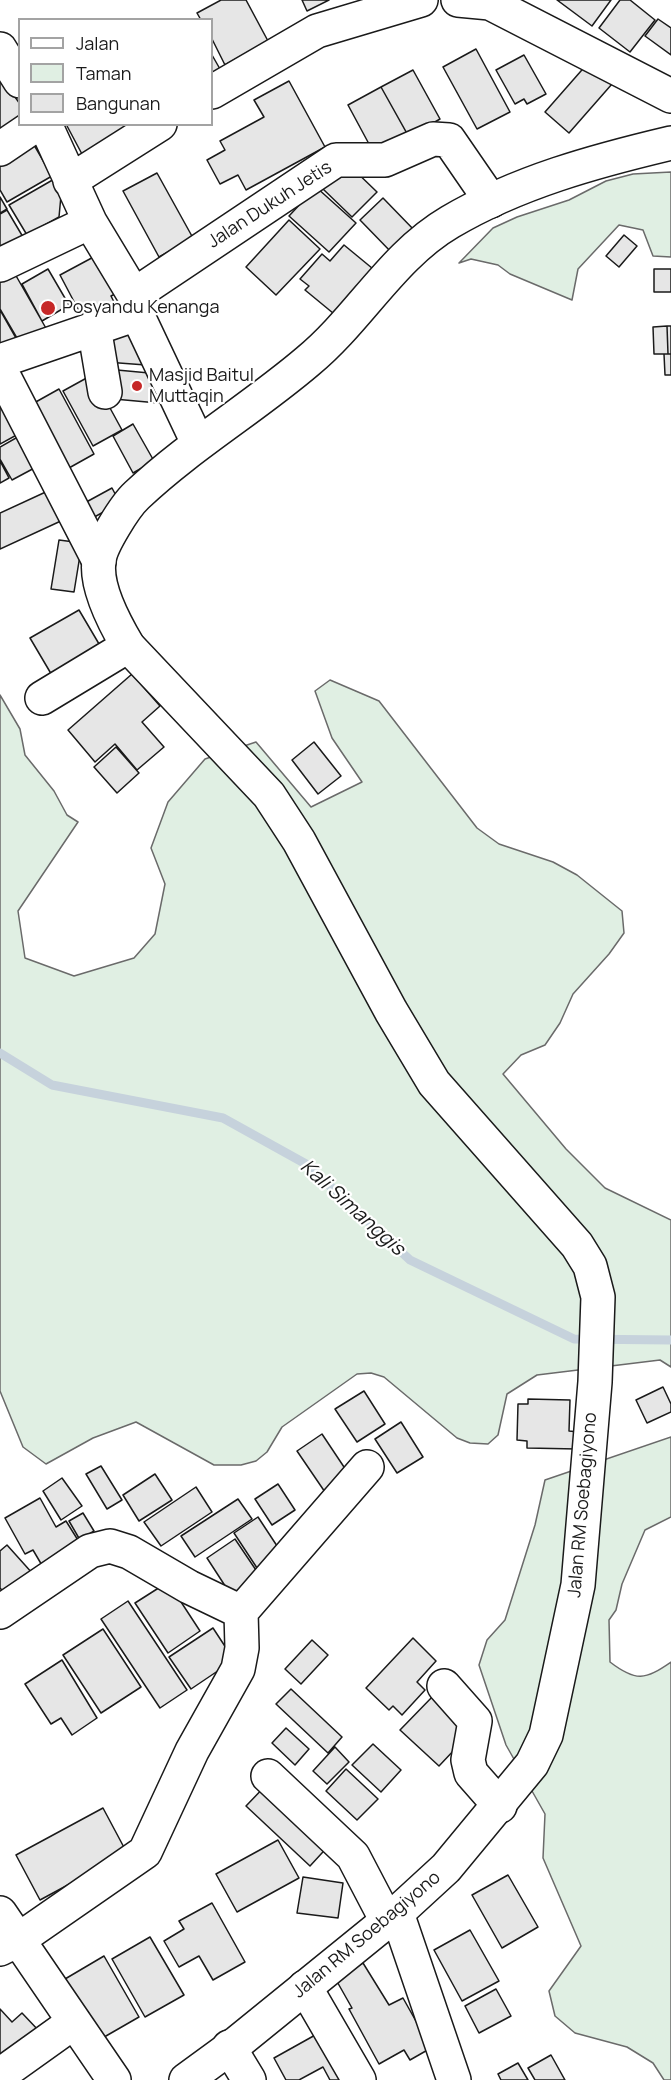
<!DOCTYPE html>
<html>
<head>
<meta charset="utf-8">
<style>
  body { margin:0 }
  #map { position:relative; width:671px; height:2080px; overflow:hidden; background:#fff; font-family:Manrope,sans-serif }
  canvas { display:block }
  .legend { position:absolute; left:18px; top:18px; width:195px; height:108px; box-sizing:border-box; background:#fff; border:2px solid #a3a3a3; margin:0; padding:8px 10px; list-style:none; font-size:18px; color:#1a1a1a }
  .legend li { display:flex; align-items:center; gap:12px; height:30px }
  .legend b { width:30px; border:2px solid #a3a3a3 }
</style>
</head>
<body>
<div id="map">
<canvas width="671" height="2080"></canvas>
<ul class="legend">
<li><b style="height:8px;background:#fff"></b>Jalan</li>
<li><b style="height:16px;background:#e0efe3"></b>Taman</li>
<li><b style="height:16px;background:#e6e6e6"></b>Bangunan</li>
</ul>
</div>
<script>
const c = document.querySelector('canvas').getContext('2d');
c.lineJoin = 'round';
function fill(path, color) { c.fillStyle = color; c.fill(path, 'evenodd'); }
function stroke(path, color, width, dash) { c.strokeStyle = color; c.lineWidth = width; c.lineCap = dash ? 'butt' : 'round'; c.setLineDash(dash || []); c.stroke(path); }
function drawText(font, color, halo, rows, align = 'center') {
  c.font = font + ' Manrope,sans-serif'; c.lineWidth = 4.5; c.setLineDash([]); c.textBaseline = 'middle'; c.strokeStyle = halo; c.fillStyle = color; for (const [text, x, y, turn = 0] of rows) {
    c.save(); c.translate(x, y); c.rotate((+turn || 0) * Math.PI / 180); c.textAlign = isNaN(turn) ? turn : align; if (halo) c.strokeText(text, 0, 0); c.fillText(text, 0, 0); c.restore();
  }
}
const green = new Path2D(`
  M 671,172 L 671,257 L 653,256 L 643,230 L 619,225 L 578,269 L 572,300 L 510,274 L 498,265 L 471,259 L 459,263 L 493,228 L 517,217 L 569,200 L 606,181 L 633,174 Z
  M 330,680 L 379,701 L 477,828 L 499,844 L 553,862 L 577,875 L 622,911 L 624,933 L 609,954 L 573,994 L 560,1023 L 545,1045 L 521,1055 L 503,1074 L 566,1149 L 605,1188 L 671,1220 L 671,1367 L 660,1360 L 537,1375 L 507,1394 L 498,1435 L 488,1444 L 470,1443 L 457,1438 L 384,1377 L 371,1373 L 357,1374 L 282,1427 L 267,1452 L 256,1461 L 241,1465 L 214,1465 L 136,1422 L 93,1438 L 46,1464 L 23,1447 L 0,1391 L 0,695 L 20,729 L 25,755 L 54,791 L 67,815 L 78,822 L 18,911 L 25,958 L 74,976 L 134,958 L 155,934 L 165,884 L 151,848 L 168,802 L 205,759 L 256,742 L 311,807 L 362,782 L 332,738 L 315,691 Z
  M 671,1437 L 671,1517 L 645,1530 L 622,1584 L 616,1610 L 609,1620 L 610,1662 C 636,1682 645,1680 671,1662 L 671,2080 L 664,2080 L 653,2063 L 627,2047 L 575,2033 L 555,2016 L 549,1991 L 581,1946 L 543,1858 L 545,1814 L 506,1745 L 479,1665 L 487,1640 L 505,1620 L 535,1525 L 545,1480 Z`);
const stream = new Path2D(`
  M 0,1053 L 52,1085 L 223,1118 L 306,1164 L 410,1260 L 574,1339 L 671,1340`);
const building = new Path2D(`
  M 221,0 L 246,0 L 268,41 L 225,65 L 212,39 L 212,20 L 201,20 L 197,13 Z
  M 302,0 L 329,0 L 307,11 Z
  M 557,0 L 611,0 L 592,26 Z
  M 620,0 L 630,0 L 655,20 L 630,52 L 599,28 Z
  M 658,19 L 671,28 L 671,55 L 645,36 Z
  M 476,49 L 510,112 L 477,129 L 443,67 Z
  M 212,55 L 220,69 L 212,76 Z
  M 524,55 L 546,94 L 527,104 L 524,99 L 515,104 L 496,70 Z
  M 588,63 L 612,84 L 569,133 L 545,112 Z
  M 413,70 L 440,119 L 409,137 L 381,87 Z
  M 0,76 L 20,104 L 20,116 L 0,130 Z
  M 289,81 L 325,147 L 246,190 L 238,175 L 220,184 L 207,160 L 225,150 L 220,141 L 264,117 L 254,100 Z
  M 381,87 L 410,139 L 376,157 L 348,105 Z
  M 66,124 L 136,124 L 83,156 Z
  M 30,138 L 52,176 L 7,202 L 0,190 L 0,155 Z
  M 347,163 L 377,192 L 352,217 L 323,189 Z
  M 157,173 L 193,238 L 159,257 L 123,191 Z
  M 63,174 L 59,217 L 27,235 L 9,205 Z
  M 316,187 L 356,223 L 329,252 L 289,216 Z
  M 0,197 L 7,209 L 0,213 Z
  M 383,198 L 416,232 L 393,254 L 360,220 Z
  M 7,210 L 23,237 L 0,250 L 0,214 Z
  M 289,220 L 320,249 L 276,295 L 246,267 Z
  M 624,235 L 637,246 L 619,267 L 606,256 Z
  M 344,245 L 378,273 L 339,318 L 305,290 L 309,286 L 300,279 L 322,254 L 330,261 Z
  M 101,253 L 121,291 L 111,296 L 116,306 L 97,316 L 92,306 L 80,313 L 60,275 Z
  M 11,267 L 47,330 L 21,345 L 0,309 L 0,273 Z
  M 48,269 L 69,305 L 42,321 L 22,284 Z
  M 654,269 L 671,269 L 671,292 L 654,292 Z
  M 0,310 L 17,340 L 0,349 Z
  M 667,326 L 671,326 L 671,354 L 668,354 Z
  M 667,326 L 668,354 L 654,354 L 653,327 Z
  M 109,333 L 143,336 L 159,366 L 106,362 Z
  M 664,354 L 671,354 L 671,375 L 665,375 Z
  M 117,370 L 160,374 L 158,403 L 114,399 Z
  M 92,375 L 122,430 L 93,446 L 63,391 Z
  M 59,389 L 94,454 L 60,473 L 25,408 Z
  M 5,403 L 22,432 L 0,444 L 0,406 Z
  M 133,424 L 154,461 L 133,473 L 113,436 Z
  M 23,434 L 40,465 L 12,480 L 0,459 L 0,447 Z
  M 0,461 L 9,478 L 0,483 Z
  M 112,488 L 120,503 L 87,521 L 79,506 Z
  M 50,490 L 63,520 L 0,549 L 0,513 Z
  M 59,540 L 82,543 L 74,592 L 51,589 Z
  M 79,610 L 102,649 L 53,677 L 30,638 Z
  M 132,674 L 160,706 L 142,722 L 164,747 L 137,770 L 115,744 L 95,762 L 68,730 Z
  M 314,742 L 341,776 L 318,794 L 292,760 Z
  M 116,747 L 139,773 L 117,793 L 94,767 Z
  M 663,1387 L 671,1404 L 671,1412 L 647,1423 L 636,1400 Z
  M 364,1391 L 385,1424 L 357,1442 L 335,1409 Z
  M 528,1399 L 570,1400 L 569,1431 L 578,1432 L 577,1449 L 527,1448 L 527,1441 L 517,1440 L 518,1404 L 528,1404 Z
  M 401,1422 L 423,1457 L 397,1473 L 375,1439 Z
  M 322,1434 L 352,1479 L 327,1495 L 297,1451 Z
  M 101,1466 L 122,1500 L 107,1509 L 86,1474 Z
  M 155,1474 L 172,1500 L 139,1521 L 123,1495 Z
  M 62,1478 L 82,1506 L 61,1520 L 43,1491 Z
  M 278,1484 L 295,1510 L 272,1525 L 255,1499 Z
  M 196,1487 L 212,1512 L 161,1546 L 144,1522 Z
  M 40,1498 L 56,1527 L 66,1521 L 81,1545 L 43,1567 L 33,1550 L 25,1554 L 5,1518 Z
  M 238,1499 L 252,1519 L 195,1557 L 181,1536 Z
  M 83,1513 L 94,1531 L 80,1540 L 69,1521 Z
  M 258,1517 L 283,1555 L 259,1571 L 234,1533 Z
  M 235,1539 L 260,1576 L 231,1595 L 207,1558 Z
  M 7,1545 L 33,1574 L 7,1596 L 0,1588 L 0,1551 Z
  M 168,1582 L 200,1631 L 168,1653 L 135,1603 Z
  M 128,1601 L 187,1690 L 160,1708 L 101,1619 Z
  M 213,1628 L 234,1660 L 191,1689 L 169,1657 Z
  M 103,1629 L 141,1687 L 101,1713 L 63,1655 Z
  M 413,1638 L 436,1661 L 417,1682 L 425,1690 L 402,1715 L 393,1706 L 389,1710 L 366,1688 Z
  M 312,1640 L 328,1655 L 301,1684 L 285,1669 Z
  M 62,1660 L 97,1718 L 72,1735 L 61,1718 L 51,1724 L 25,1684 Z
  M 291,1689 L 342,1737 L 328,1753 L 276,1704 Z
  M 435,1694 L 473,1730 L 439,1766 L 400,1730 Z
  M 286,1728 L 309,1749 L 295,1765 L 272,1743 Z
  M 373,1744 L 401,1770 L 381,1792 L 352,1765 Z
  M 335,1747 L 349,1762 L 327,1784 L 313,1771 Z
  M 346,1769 L 378,1799 L 357,1820 L 326,1791 Z
  M 270,1781 L 333,1841 L 310,1866 L 246,1806 Z
  M 103,1808 L 127,1853 L 40,1900 L 16,1855 Z
  M 278,1840 L 299,1878 L 237,1912 L 216,1874 Z
  M 508,1875 L 538,1927 L 502,1948 L 472,1895 Z
  M 303,1877 L 343,1883 L 338,1918 L 297,1913 Z
  M 212,1903 L 245,1962 L 213,1980 L 199,1956 L 179,1967 L 164,1941 L 184,1929 L 179,1921 Z
  M 470,1930 L 499,1981 L 462,2001 L 434,1950 Z
  M 150,1937 L 184,1995 L 145,2017 L 112,1959 Z
  M 104,1956 L 139,2017 L 99,2040 L 65,1979 Z
  M 363,1963 L 389,2005 L 403,1998 L 431,2048 L 410,2060 L 404,2050 L 379,2064 L 349,2009 L 352,2008 L 335,1978 Z
  M 496,1989 L 511,2016 L 479,2033 L 465,2006 Z
  M 0,2009 L 12,2022 L 22,2013 L 40,2032 L 0,2069 Z
  M 326,2029 L 355,2080 L 330,2080 L 323,2067 L 299,2080 L 286,2080 L 274,2058 Z
  M 551,2055 L 565,2080 L 535,2080 L 528,2068 Z
  M 518,2063 L 528,2080 L 501,2080 L 498,2074 Z`);
const minor = new Path2D(`
  M 458,0 L 490,3 L 671,96
  M 0,49 L 20,81
  M 212,92 L 317,31 L 421,0
  M 45,124 L 90,222 L 134,295 L 137,314 L 198,443
  M 0,149 L 37,124
  M 70,181 L 160,124
  M 0,265 L 90,222
  M 134,295 L 336,160 L 385,160 L 433,139 L 449,140 L 491,201
  M 94,327 L 105,392
  M 0,361 L 137,314
  M 0,369 L 99,561
  M 42,698 L 128,646
  M 0,1612 L 90,1551 L 110,1546 L 129,1552 L 189,1587 L 241,1612
  M 444,1686 L 475,1721 L 468,1760 L 471,1773 L 500,1806
  M 268,1776 L 353,1856 L 387,1921
  M 0,1913 L 114,2080
  M 397,1913 L 454,2080
  M 0,1949 L 18,1940 L 145,1852 L 192,1751 L 238,1669 L 242,1648 L 241,1612 L 367,1467
  M 305,1987 L 359,2080
  M 229,2047 L 249,2080
  M 0,2075 L 74,2022`);
const major = new Path2D(`
  M 186,2080 L 238,2042 L 397,1913 L 446,1868 L 532,1764 L 546,1735 L 578,1585 L 595,1382 L 598,1297 L 590,1266 L 577,1245 L 434,1083 L 391,1011 L 299,841 L 269,795 L 128,646 C 115,624 95,587 99,561 C 100,546 125,506 137,495 C 190,445 253,408 308,361 C 359,319 392,256 450,222 C 518,182 595,161 671,143`);
const markers = [
  [48,308,8,"#c62828"],
  [137,386,6,"#c62828"]
];
const streetNames = [
  ["Jalan Dukuh Jetis",270,205,-33],
  ["Jalan RM Soebagiyono",583,1505,-85],
  ["Jalan RM Soebagiyono",367,1935,-40]
];
const poiNames = [
  ["Posyandu Kenanga",62,308],
  ["Masjid Baitul",149,376],
  ["Muttaqin",149,397]
];
const waterNames = [
  ["Kali Simanggis",352,1208,42]
];
fill(green, '#e0efe3');
stroke(green, '#6a6a6a', 1.5);
stroke(stream, '#c6d2dc', 9);
fill(building, '#e6e6e6');
stroke(building, '#1a1a1a', 1.5);
stroke(minor, '#1a1a1a', 36);
stroke(major, '#1a1a1a', 36);
stroke(minor, '#fff', 33);
stroke(major, '#fff', 33);
for (const [x, y, r, color] of markers) { const dot = new Path2D(); dot.arc(x, y, r, 0, 2 * Math.PI); c.fillStyle = color; c.fill(dot); stroke(dot, '#fff', 2); }
drawText('18px', '#1a1a1a', '#fff', streetNames);
drawText('18px', '#1a1a1a', '#fff', poiNames, 'left');
drawText('italic 20px', '#1a1a1a', '#fff', waterNames);
</script>
</body>
</html>
